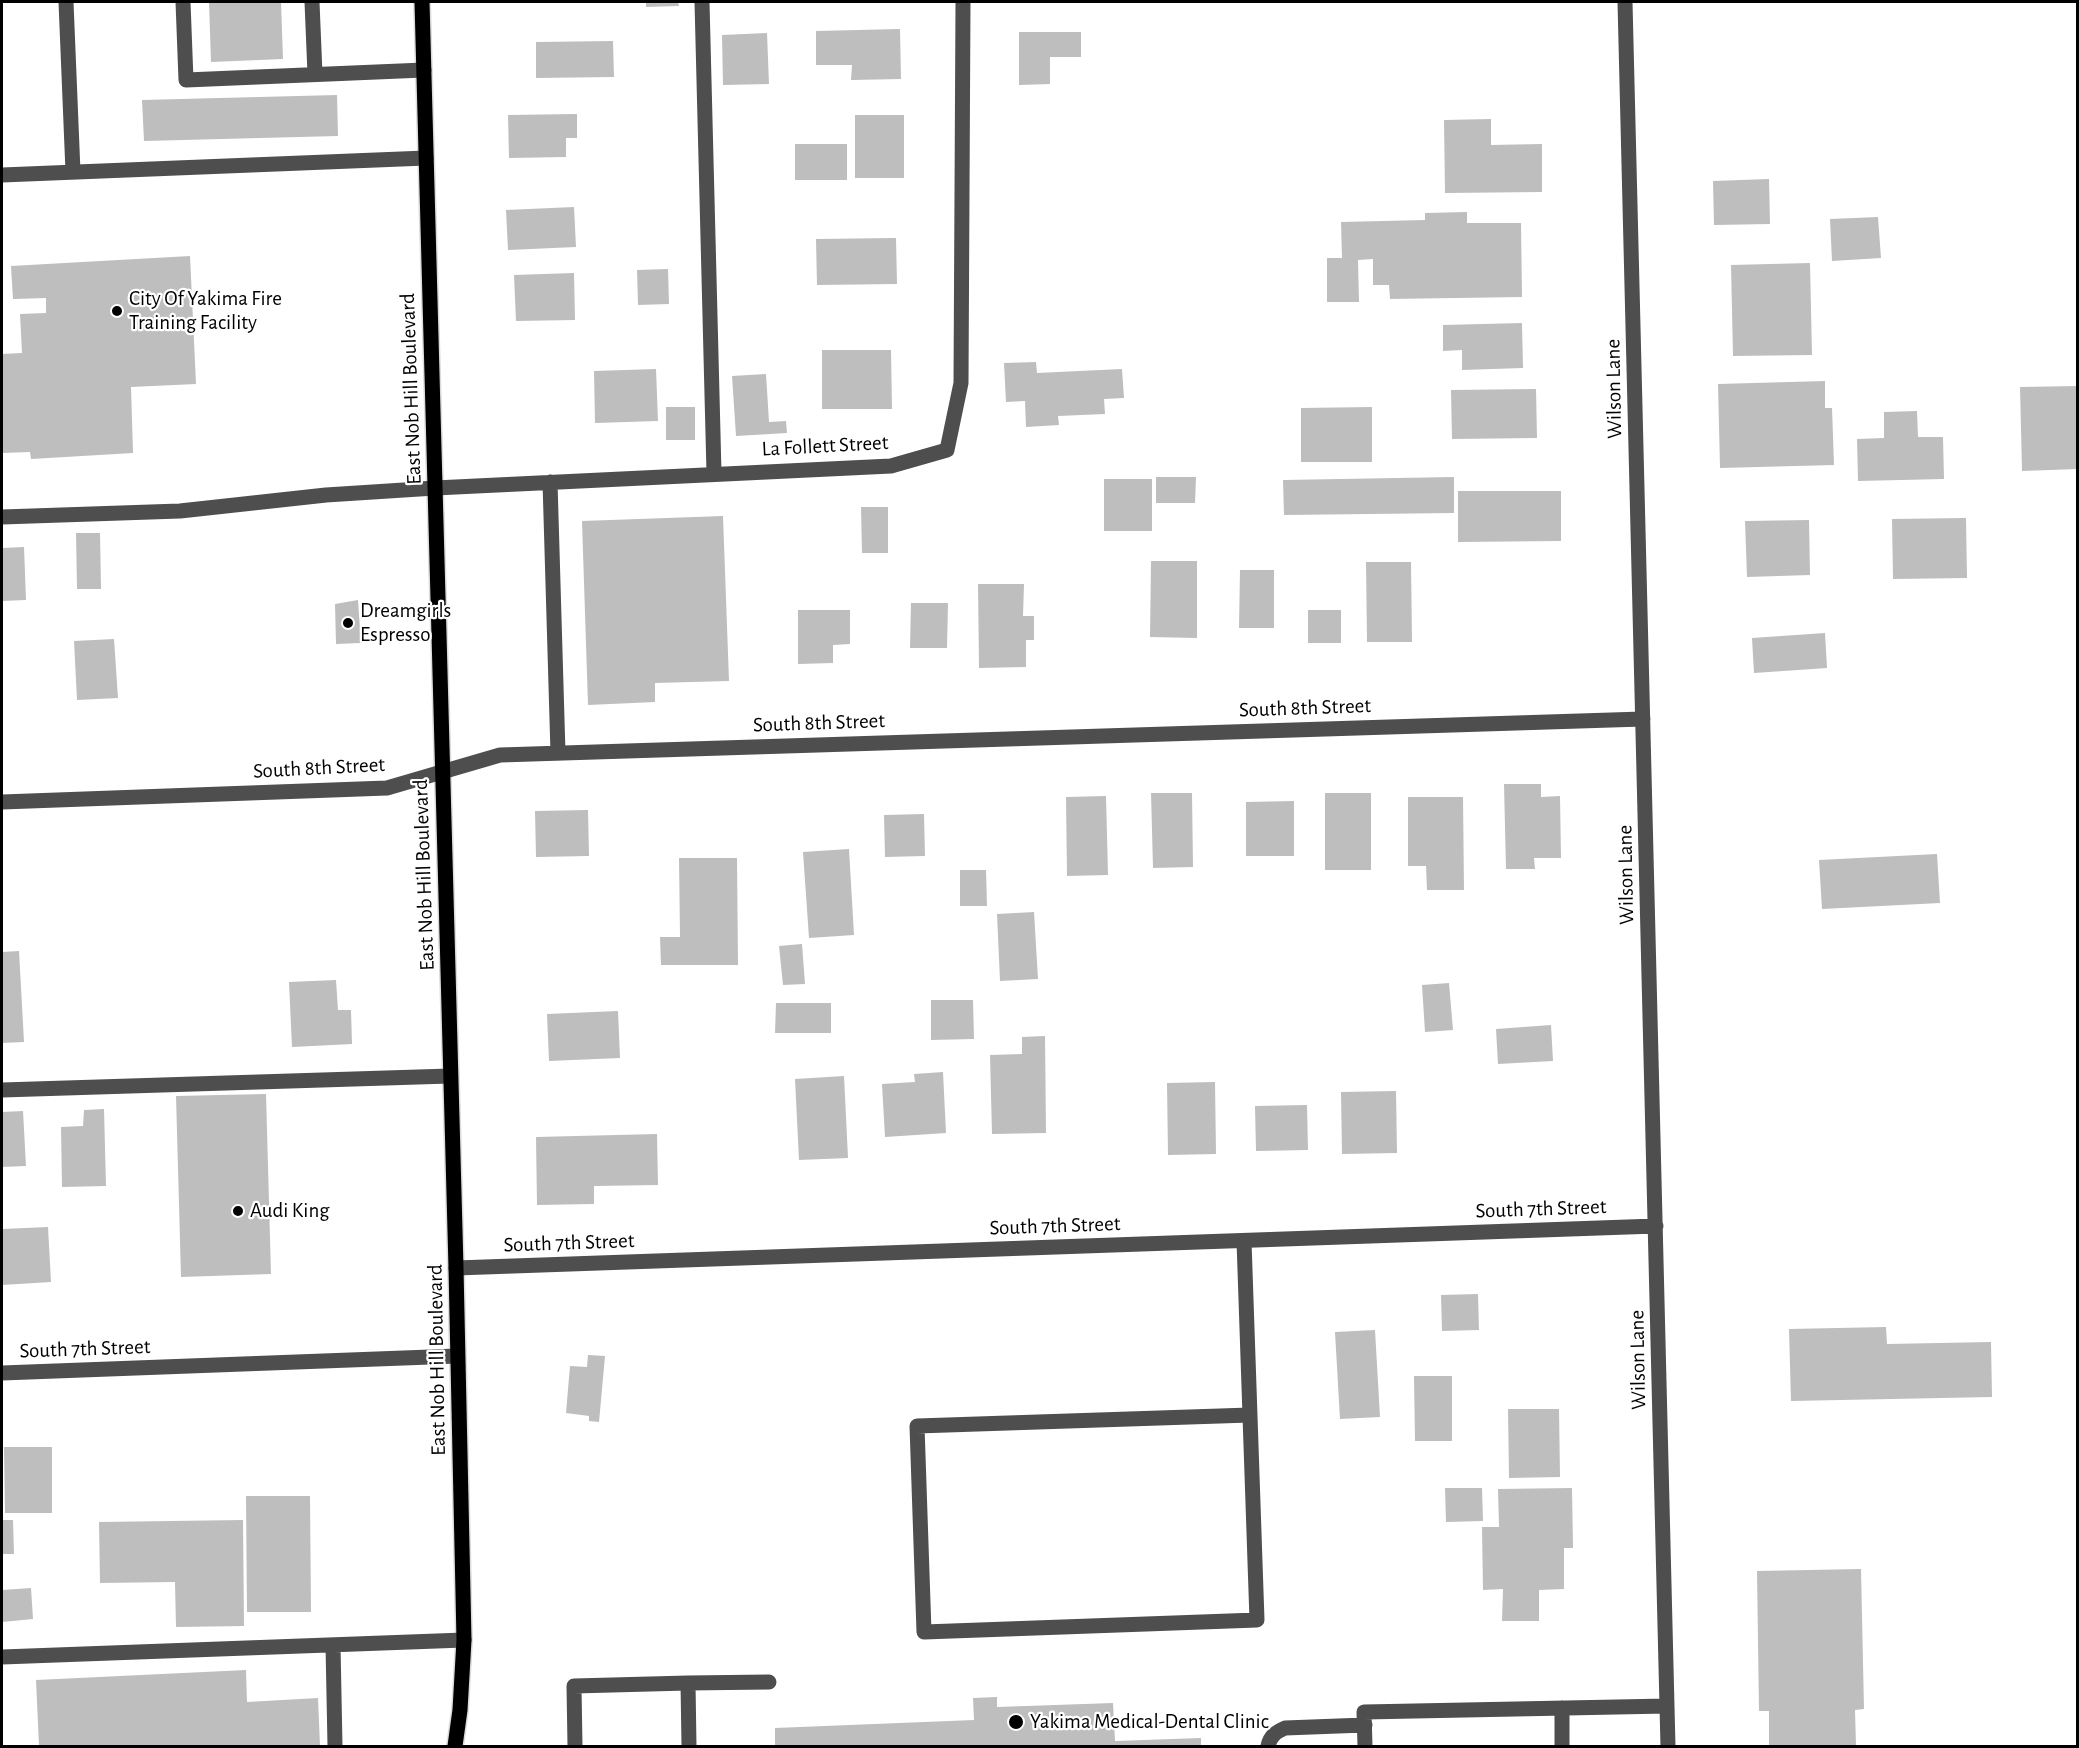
<!DOCTYPE html>
<html>
<head>
<meta charset="utf-8">
<style>
  body { margin:0 }
  #map { position:relative; width:2079px; height:1748px; overflow:hidden; background:#fff; font-family:"Alegreya Sans",sans-serif }
  canvas { display:block }
  .frame { position:absolute; inset:0; border:3px solid #000; pointer-events:none }
</style>
</head>
<body>
<div id="map">
<canvas width="2079" height="1748"></canvas>
<div class="frame"></div>
</div>
<script>
const c = document.querySelector('canvas').getContext('2d');
c.lineJoin = 'round';
function fill(path, color) { c.fillStyle = color; c.fill(path, 'evenodd'); }
function stroke(path, color, width, dash) { c.strokeStyle = color; c.lineWidth = width; c.lineCap = dash ? 'butt' : 'round'; c.setLineDash(dash || []); c.stroke(path); }
function drawText(font, color, halo, rows, align = 'center') {
  c.font = font + ' "Alegreya Sans",sans-serif'; c.lineWidth = 4.5; c.setLineDash([]); c.textBaseline = 'middle'; c.strokeStyle = halo; c.fillStyle = color; for (const [text, x, y, turn = 0] of rows) {
    c.save(); c.translate(x, y); c.rotate((+turn || 0) * Math.PI / 180); c.textAlign = isNaN(turn) ? turn : align; if (halo) c.strokeText(text, 0, 0); c.fillText(text, 0, 0); c.restore();
  }
}
const building = new Path2D(`
  M 209,2 L 281,2 L 283,59 L 211,62 Z
  M 646,2 L 678,2 L 679,6 L 646,7 Z
  M 900,29 L 901,79 L 851,80 L 852,65 L 816,65 L 816,31 Z
  M 1019,32 L 1081,32 L 1081,57 L 1050,57 L 1050,84 L 1019,85 Z
  M 767,33 L 769,84 L 723,85 L 722,35 Z
  M 613,41 L 614,77 L 536,78 L 536,42 Z
  M 337,95 L 338,136 L 144,141 L 142,100 Z
  M 577,114 L 577,138 L 566,138 L 566,157 L 509,158 L 508,115 Z
  M 855,115 L 904,115 L 904,178 L 855,178 Z
  M 1491,119 L 1491,145 L 1542,144 L 1542,192 L 1445,193 L 1444,120 Z
  M 795,144 L 847,144 L 847,180 L 795,180 Z
  M 1769,179 L 1770,224 L 1714,225 L 1713,181 Z
  M 574,207 L 576,247 L 508,250 L 506,210 Z
  M 1467,212 L 1467,223 L 1521,223 L 1522,297 L 1390,299 L 1389,285 L 1373,285 L 1373,259 L 1358,260 L 1359,302 L 1327,302 L 1327,258 L 1342,258 L 1341,222 L 1425,220 L 1425,213 Z
  M 1878,217 L 1881,258 L 1832,261 L 1830,219 Z
  M 896,238 L 897,284 L 817,285 L 816,239 Z
  M 190,256 L 196,384 L 131,387 L 133,453 L 31,459 L 30,452 L 2,453 L 2,354 L 22,353 L 20,314 L 46,313 L 46,298 L 13,299 L 11,266 Z
  M 1810,263 L 1812,355 L 1733,356 L 1731,265 Z
  M 668,269 L 669,304 L 638,305 L 637,270 Z
  M 574,273 L 575,320 L 516,321 L 514,275 Z
  M 1522,323 L 1523,368 L 1462,370 L 1462,350 L 1443,351 L 1443,325 Z
  M 822,350 L 891,350 L 892,409 L 822,409 Z
  M 1036,362 L 1037,373 L 1122,369 L 1124,398 L 1104,399 L 1105,414 L 1058,416 L 1059,425 L 1026,427 L 1025,401 L 1006,402 L 1004,363 Z
  M 656,369 L 658,421 L 595,423 L 594,371 Z
  M 766,374 L 769,422 L 786,421 L 787,433 L 736,436 L 732,376 Z
  M 1825,381 L 1825,408 L 1832,408 L 1834,465 L 1720,468 L 1718,384 Z
  M 2078,386 L 2078,469 L 2022,471 L 2020,387 Z
  M 1536,389 L 1537,438 L 1452,439 L 1451,390 Z
  M 666,407 L 695,407 L 695,440 L 666,440 Z
  M 1372,407 L 1372,462 L 1301,462 L 1301,408 Z
  M 1917,411 L 1918,437 L 1943,437 L 1944,479 L 1858,481 L 1857,439 L 1884,438 L 1884,412 Z
  M 1156,477 L 1196,477 L 1195,503 L 1156,503 Z
  M 1454,477 L 1454,513 L 1284,515 L 1283,480 Z
  M 1104,479 L 1152,479 L 1152,531 L 1104,531 Z
  M 1458,491 L 1561,491 L 1561,541 L 1458,542 Z
  M 861,507 L 888,507 L 888,553 L 862,553 Z
  M 723,516 L 729,681 L 655,683 L 655,702 L 588,705 L 582,521 Z
  M 1966,518 L 1967,578 L 1893,579 L 1892,519 Z
  M 1809,520 L 1810,575 L 1747,577 L 1745,521 Z
  M 76,533 L 100,533 L 101,589 L 77,589 Z
  M 24,547 L 26,600 L 2,601 L 2,548 Z
  M 1151,561 L 1197,561 L 1197,638 L 1150,637 Z
  M 1366,562 L 1411,562 L 1412,642 L 1367,642 Z
  M 1240,570 L 1274,570 L 1274,628 L 1239,628 Z
  M 978,584 L 1024,584 L 1023,616 L 1034,616 L 1034,640 L 1026,640 L 1026,667 L 979,668 Z
  M 358,600 L 361,643 L 336,644 L 335,604 Z
  M 911,603 L 948,603 L 947,648 L 910,648 Z
  M 798,610 L 850,610 L 850,644 L 833,645 L 833,663 L 798,664 Z
  M 1308,610 L 1341,610 L 1341,643 L 1308,643 Z
  M 1825,633 L 1827,668 L 1754,673 L 1752,638 Z
  M 114,639 L 118,698 L 77,700 L 74,641 Z
  M 1504,784 L 1541,784 L 1541,797 L 1560,796 L 1561,858 L 1534,858 L 1535,869 L 1506,869 Z
  M 1151,793 L 1192,793 L 1193,867 L 1153,868 Z
  M 1325,793 L 1371,793 L 1371,870 L 1325,870 Z
  M 1106,796 L 1108,875 L 1067,876 L 1066,797 Z
  M 1408,797 L 1463,797 L 1464,890 L 1427,890 L 1426,866 L 1408,866 Z
  M 1294,801 L 1294,856 L 1246,856 L 1246,802 Z
  M 588,810 L 589,856 L 536,857 L 535,811 Z
  M 924,814 L 925,856 L 885,857 L 884,815 Z
  M 849,849 L 854,935 L 809,938 L 803,852 Z
  M 1937,854 L 1940,903 L 1822,909 L 1819,860 Z
  M 679,858 L 737,858 L 738,965 L 661,965 L 660,937 L 680,937 Z
  M 960,870 L 986,870 L 987,906 L 960,906 Z
  M 1034,912 L 1038,979 L 1000,981 L 997,914 Z
  M 802,944 L 805,984 L 783,985 L 779,946 Z
  M 19,951 L 24,1042 L 2,1043 L 2,952 Z
  M 336,980 L 338,1010 L 351,1010 L 352,1044 L 292,1047 L 289,982 Z
  M 1449,983 L 1453,1030 L 1425,1032 L 1422,985 Z
  M 931,1000 L 973,1000 L 974,1039 L 931,1040 Z
  M 776,1003 L 831,1003 L 831,1033 L 775,1033 Z
  M 618,1011 L 620,1058 L 549,1061 L 547,1014 Z
  M 1551,1025 L 1553,1061 L 1498,1064 L 1496,1029 Z
  M 1045,1036 L 1046,1133 L 992,1134 L 990,1055 L 1022,1054 L 1022,1037 Z
  M 943,1072 L 946,1133 L 885,1137 L 882,1084 L 915,1082 L 914,1074 Z
  M 844,1076 L 848,1158 L 799,1160 L 795,1079 Z
  M 1215,1082 L 1216,1154 L 1168,1155 L 1167,1083 Z
  M 1396,1091 L 1397,1153 L 1342,1154 L 1341,1092 Z
  M 266,1094 L 271,1274 L 181,1277 L 176,1096 Z
  M 1307,1105 L 1308,1150 L 1256,1151 L 1255,1106 Z
  M 104,1109 L 106,1186 L 62,1187 L 61,1127 L 83,1126 L 84,1110 Z
  M 23,1111 L 26,1166 L 2,1167 L 2,1112 Z
  M 657,1134 L 658,1185 L 594,1186 L 594,1204 L 537,1205 L 536,1137 Z
  M 48,1227 L 51,1282 L 2,1285 L 2,1229 Z
  M 1478,1294 L 1479,1330 L 1442,1331 L 1441,1295 Z
  M 1886,1327 L 1887,1344 L 1991,1342 L 1992,1397 L 1791,1401 L 1789,1329 Z
  M 1375,1330 L 1380,1417 L 1340,1419 L 1335,1332 Z
  M 588,1355 L 605,1356 L 599,1422 L 589,1421 L 589,1416 L 566,1413 L 570,1366 L 587,1367 Z
  M 1414,1376 L 1452,1376 L 1452,1441 L 1415,1441 Z
  M 1508,1409 L 1559,1409 L 1560,1477 L 1509,1478 Z
  M 4,1447 L 52,1447 L 52,1513 L 5,1513 Z
  M 1445,1488 L 1482,1488 L 1483,1521 L 1446,1522 Z
  M 1572,1488 L 1573,1548 L 1564,1548 L 1564,1589 L 1539,1590 L 1539,1621 L 1502,1621 L 1503,1589 L 1483,1590 L 1482,1527 L 1499,1527 L 1498,1489 Z
  M 246,1496 L 310,1496 L 311,1612 L 247,1612 Z
  M 2,1520 L 13,1520 L 14,1554 L 2,1554 Z
  M 243,1520 L 244,1626 L 176,1627 L 175,1582 L 100,1583 L 99,1522 Z
  M 1861,1569 L 1864,1709 L 1855,1710 L 1856,1746 L 1769,1746 L 1769,1711 L 1759,1711 L 1757,1571 Z
  M 31,1588 L 33,1619 L 2,1622 L 2,1590 Z
  M 246,1670 L 247,1702 L 318,1698 L 320,1746 L 39,1746 L 36,1680 Z
  M 997,1697 L 997,1707 L 1113,1703 L 1115,1741 L 1201,1738 L 1201,1746 L 775,1746 L 775,1728 L 974,1720 L 973,1698 Z`);
const minor = new Path2D(`
  M 66,2 L 73,172
  M 183,2 L 186,80 L 424,70
  M 312,2 L 315,74
  M 702,2 L 714,473
  M 1625,2 L 1668,1746
  M 2,175 L 426,158
  M 550,482 L 558,753
  M 2,517 L 180,511 L 326,495 L 435,488 L 891,466 L 947,450 L 961,383 L 963,2
  M 2,802 L 387,788 L 500,755 L 1643,719
  M 2,1090 L 450,1076
  M 1244,1241 L 1257,1620 L 924,1632 L 917,1426 L 1250,1415
  M 456,1268 L 1656,1226
  M 2,1373 L 457,1356
  M 333,1645 L 335,1746
  M 2,1657 L 464,1640
  M 688,1683 L 769,1682
  M 1562,1708 L 1562,1746
  M 575,1746 L 574,1686 L 688,1683 L 689,1746
  M 1268,1746 C 1270,1736 1276,1732 1285,1728 L 1365,1725
  M 1365,1746 L 1364,1712 L 1667,1706`);
const major = new Path2D(`
  M 422,2 L 456,1268 L 464,1640 L 460,1710 L 455,1746`);
const markers = [
  [117,311,6,"#000"],
  [348,623,6,"#000"],
  [238,1211,6,"#000"],
  [1016,1722,8,"#000"]
];
const poiNames = [
  ["City Of Yakima Fire",129,299],
  ["Training Facility",129,323],
  ["Dreamgirls",360,611],
  ["Espresso",360,635],
  ["Audi King",250,1211],
  ["Yakima Medical-Dental Clinic",1030,1722]
];
const streetNames = [
  ["East Nob Hill Boulevard",411,389,-92],
  ["Wilson Lane",1614,389,-91],
  ["La Follett Street",825,446,-3],
  ["South 8th Street",1305,708,-2],
  ["South 8th Street",819,723,-2],
  ["South 8th Street",319,768,-3],
  ["East Nob Hill Boulevard",424,875,-92],
  ["Wilson Lane",1626,875,-91],
  ["South 7th Street",1541,1209,-2],
  ["South 7th Street",1055,1226,-2],
  ["South 7th Street",569,1243,-2],
  ["South 7th Street",85,1349,-2],
  ["East Nob Hill Boulevard",437,1360,-91],
  ["Wilson Lane",1638,1360,-91]
];
fill(building, '#bebebe');
stroke(major, '#dbdbdb', 18);
stroke(minor, '#4e4e4e', 15);
stroke(major, '#000', 15);
for (const [x, y, r, color] of markers) { const dot = new Path2D(); dot.arc(x, y, r, 0, 2 * Math.PI); c.fillStyle = color; c.fill(dot); stroke(dot, '#fff', 2); }
drawText('21px', '#000', '#fff', poiNames, 'left');
drawText('21px', '#000', '#fff', streetNames);
</script>
</body>
</html>
